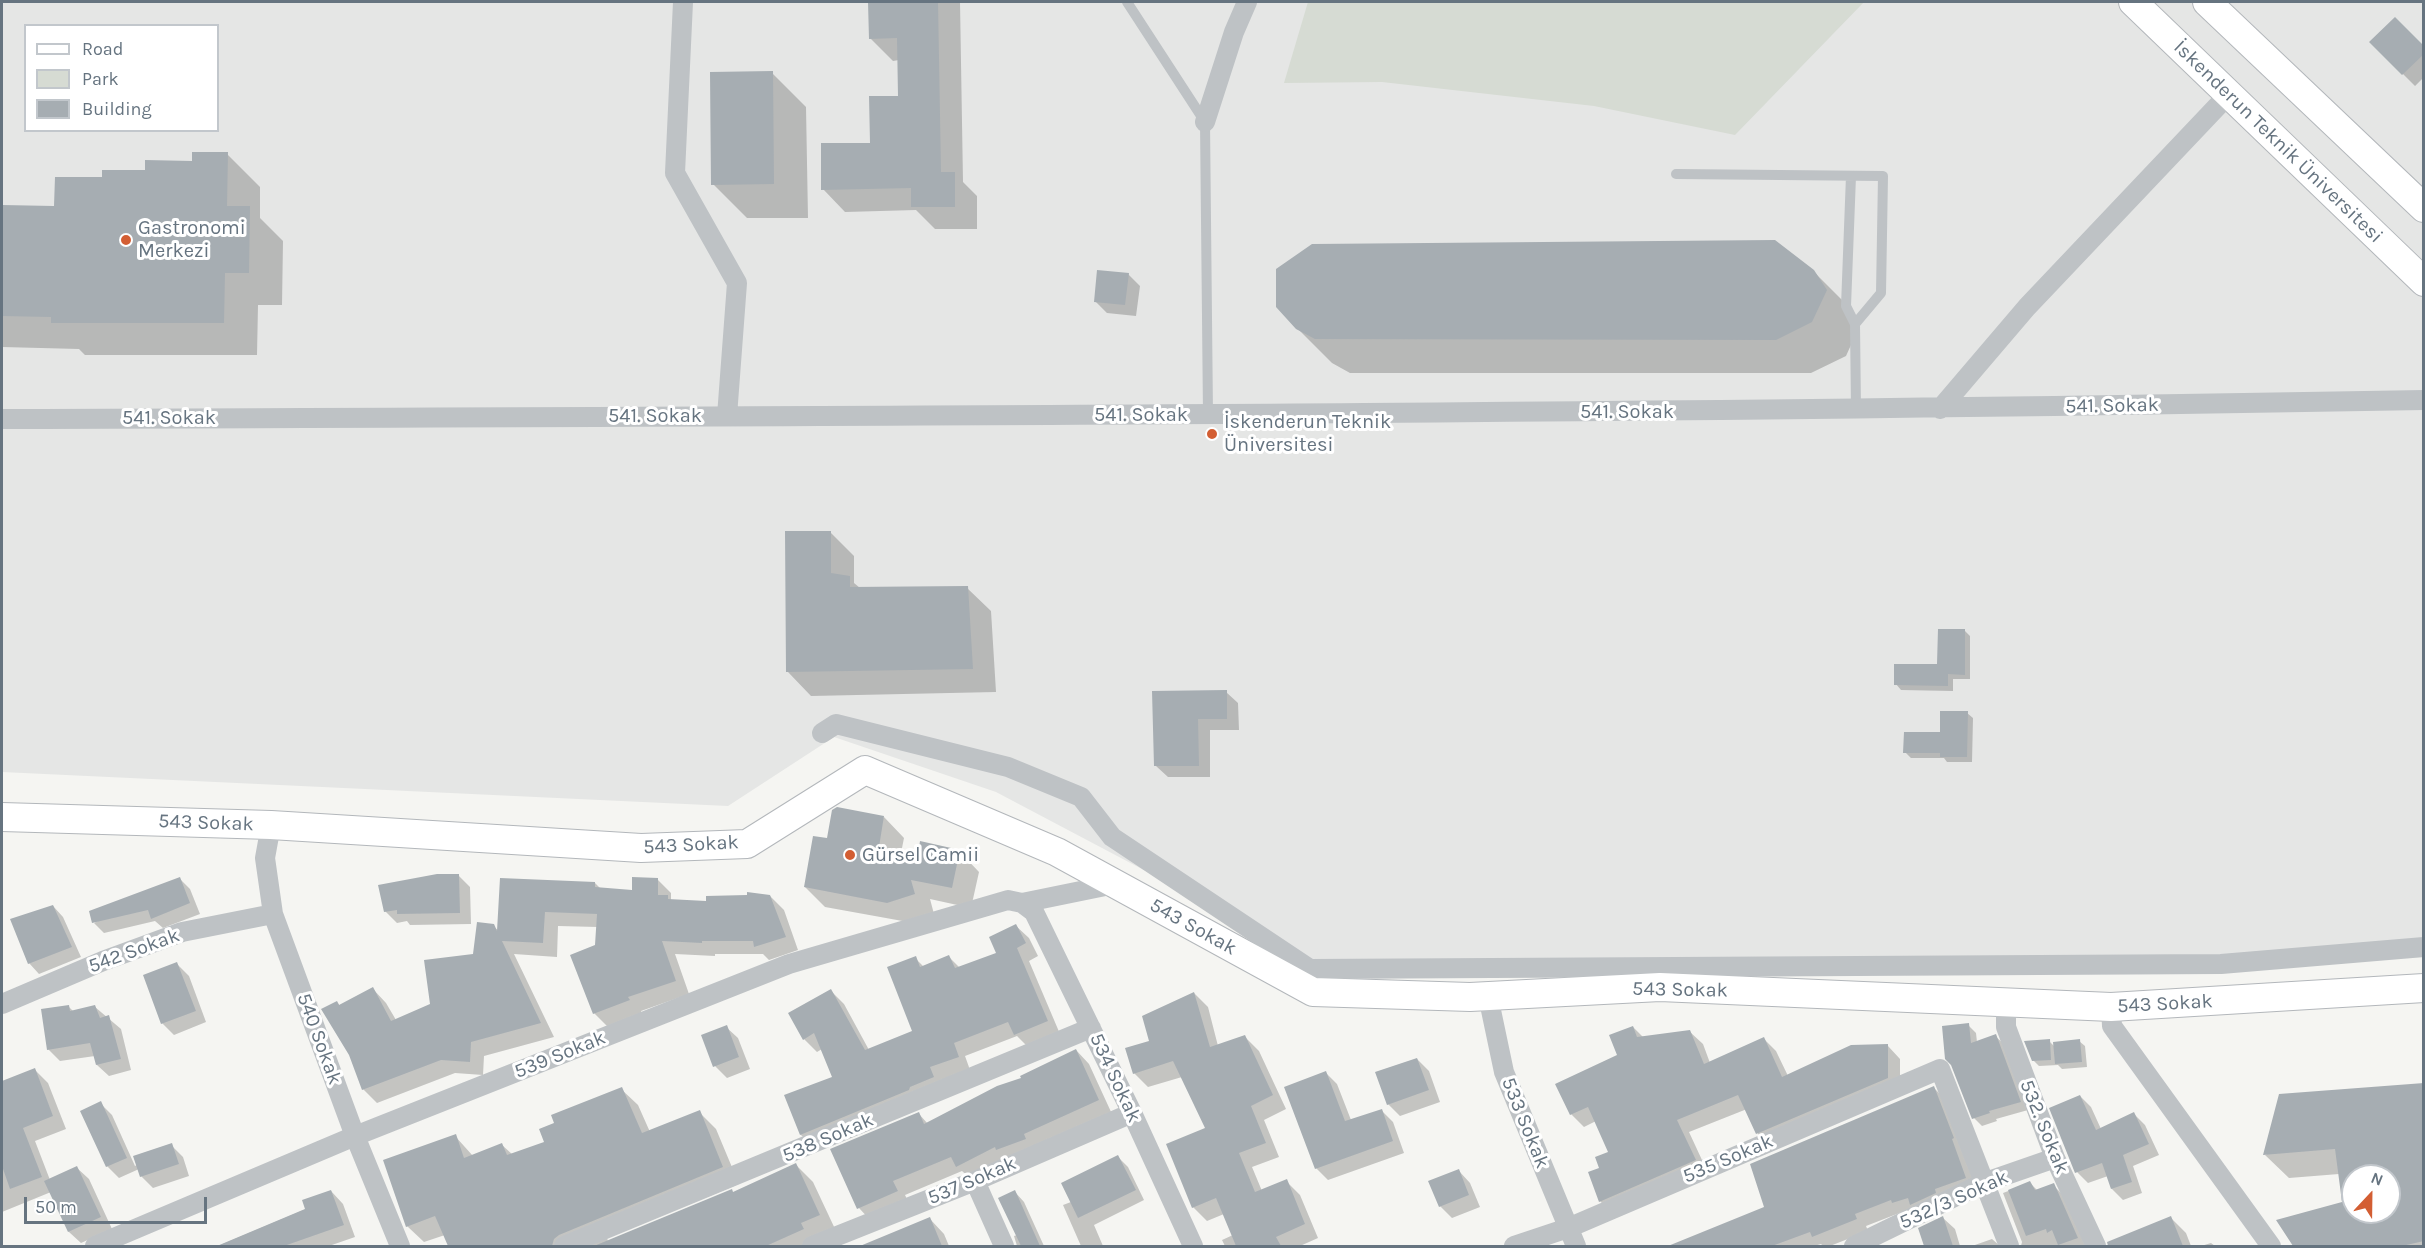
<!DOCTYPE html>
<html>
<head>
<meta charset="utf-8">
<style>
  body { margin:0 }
  #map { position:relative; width:2425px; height:1248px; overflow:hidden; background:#f5f5f2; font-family:Karla,sans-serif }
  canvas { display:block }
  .frame { position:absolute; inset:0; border:3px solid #667480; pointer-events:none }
  .legend { position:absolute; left:24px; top:24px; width:195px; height:108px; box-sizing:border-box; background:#fff; border:2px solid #c2c7cc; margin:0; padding:8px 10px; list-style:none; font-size:18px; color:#667480 }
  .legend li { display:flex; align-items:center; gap:12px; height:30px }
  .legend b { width:30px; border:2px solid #c2c7cc }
  .north { position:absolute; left:2341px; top:1164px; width:60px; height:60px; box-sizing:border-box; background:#fff; border:2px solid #c2c7cc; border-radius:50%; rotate:22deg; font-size:16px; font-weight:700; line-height:24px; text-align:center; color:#667480 }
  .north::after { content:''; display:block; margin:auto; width:21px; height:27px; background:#d35e33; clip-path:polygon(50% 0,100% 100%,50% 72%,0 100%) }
  .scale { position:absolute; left:24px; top:1197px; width:183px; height:27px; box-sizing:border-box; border:3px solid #667480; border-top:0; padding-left:8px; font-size:18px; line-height:21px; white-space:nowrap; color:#667480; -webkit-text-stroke:4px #fff; paint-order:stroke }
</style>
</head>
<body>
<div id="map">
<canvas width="2425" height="1248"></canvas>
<div class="frame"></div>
<ul class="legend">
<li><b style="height:8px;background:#fff"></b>Road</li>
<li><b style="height:16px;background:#d6dbd3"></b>Park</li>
<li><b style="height:16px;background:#a6adb2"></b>Building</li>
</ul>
<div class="north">N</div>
<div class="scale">50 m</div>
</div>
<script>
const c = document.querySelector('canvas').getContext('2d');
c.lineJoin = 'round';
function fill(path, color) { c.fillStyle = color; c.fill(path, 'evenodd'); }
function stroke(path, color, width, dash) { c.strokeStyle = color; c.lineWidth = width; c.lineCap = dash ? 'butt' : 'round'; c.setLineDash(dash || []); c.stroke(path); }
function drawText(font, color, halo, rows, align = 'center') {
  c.font = font + ' Karla,sans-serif'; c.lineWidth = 6; c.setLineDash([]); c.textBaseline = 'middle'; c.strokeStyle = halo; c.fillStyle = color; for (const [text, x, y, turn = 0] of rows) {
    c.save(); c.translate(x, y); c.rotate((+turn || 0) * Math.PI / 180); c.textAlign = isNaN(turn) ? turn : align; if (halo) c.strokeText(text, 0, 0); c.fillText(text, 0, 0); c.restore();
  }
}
const built = new Path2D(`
  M 2,2 L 2423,2 L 2423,955 L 1307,978 L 1174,886 L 996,792 L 834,737 L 728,806 L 2,772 ZM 26,26 L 218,26 L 218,130 L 26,130 Z`);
const green = new Path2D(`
  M 1308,2 L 1864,2 L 1735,135 L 1594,106 L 1382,82 L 1284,83 Z`);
const shadow = new Path2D(`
  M 870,2 L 960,2 L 963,182 L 977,196 L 977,229 L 935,229 L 916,210 L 845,212 L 823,189 L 872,144 L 900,97 L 899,60 L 893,61 L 870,38 Z
  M 2371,42 L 2424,48 L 2424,77 L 2415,86 Z
  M 772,73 L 806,107 L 808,218 L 747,218 L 713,184 Z
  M 227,154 L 260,187 L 260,218 L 283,241 L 282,305 L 258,305 L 257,355 L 85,355 L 79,349 L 2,347 L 2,206 L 56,208 L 103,179 Z
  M 1813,271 L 1847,305 L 1860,325 L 1846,356 L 1811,373 L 1350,373 L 1332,363 L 1297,328 Z
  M 1128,274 L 1140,286 L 1136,316 L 1107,313 L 1095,301 Z
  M 830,532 L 854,556 L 854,583 L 860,588 L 967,588 L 991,611 L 996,692 L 811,696 L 788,672 Z
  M 1965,631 L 1970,636 L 1970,679 L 1953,679 L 1953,691 L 1901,690 L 1896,684 L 1939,666 Z
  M 1153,692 L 1226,692 L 1238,703 L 1239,730 L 1210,730 L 1210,777 L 1168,777 L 1156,766 Z
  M 1967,713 L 1973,718 L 1972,762 L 1947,762 L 1944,758 L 1911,758 L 1905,752 L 1941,734 Z
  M 884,817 L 904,838 L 901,853 L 919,856 L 959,851 L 979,872 L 971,908 L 930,899 L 934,914 L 908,922 L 825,907 L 805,887 Z
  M 458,875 L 470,887 L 471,924 L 410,925 L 407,921 L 397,923 L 385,911 Z
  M 180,879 L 190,889 L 200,914 L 163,928 L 155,921 L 104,933 L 94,923 Z
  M 658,880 L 671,893 L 671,900 L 707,902 L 770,896 L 784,910 L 798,950 L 769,960 L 763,954 L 715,954 L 715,956 L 675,954 L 689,994 L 641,1011 L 642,1014 L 608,1027 L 594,1013 L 598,927 L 558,926 L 557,957 L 514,954 L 554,1037 L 484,1056 L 483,1075 L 455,1073 L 377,1103 L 363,1089 L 350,1054 L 337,1002 L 340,1006 L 373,989 L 386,1003 L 396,1020 L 431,1005 L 474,956 L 493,926 L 499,931 L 595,883 L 601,889 L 633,891 Z
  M 53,906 L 63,917 L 81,957 L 39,974 L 29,963 Z
  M 1016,926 L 1029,938 L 1038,956 L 1029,961 L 1060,1034 L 1028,1047 L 1017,1036 L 965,1056 L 970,1070 L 814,1147 L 801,1135 L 786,1096 L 834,1077 L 822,1049 L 817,1052 L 804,1039 L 831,991 L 844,1004 L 869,1050 L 914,1032 L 915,958 L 924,967 L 949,957 L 960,968 L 998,954 Z
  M 177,964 L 189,976 L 206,1022 L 174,1035 L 162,1023 Z
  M 1194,993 L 1208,1007 L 1218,1046 L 1245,1037 L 1259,1051 L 1286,1109 L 1264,1120 L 1279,1157 L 1252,1167 L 1262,1191 L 1286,1181 L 1300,1195 L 1318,1238 L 1300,1246 L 1225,1246 L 1222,1240 L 1233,1235 L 1224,1214 L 1207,1221 L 1193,1207 L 1207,1129 L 1182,1077 L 1148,1087 L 1134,1073 L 1151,1042 Z
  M 68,1006 L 74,1012 L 95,1007 L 121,1029 L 131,1070 L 109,1076 L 97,1065 L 95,1056 L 60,1061 L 48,1049 Z
  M 1968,1025 L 1976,1033 L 1977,1042 L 1995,1036 L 2003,1043 L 2028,1110 L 1996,1119 L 1997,1121 L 1982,1126 L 1974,1118 L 1952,1064 Z
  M 726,1027 L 738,1038 L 750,1069 L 727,1078 L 715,1066 Z
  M 1633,1027 L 1643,1037 L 1690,1032 L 1703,1044 L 1710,1063 L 1764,1039 L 1776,1051 L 1788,1076 L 1888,1046 L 1900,1059 L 1900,1091 L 1770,1146 L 1758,1134 L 1747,1109 L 1689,1132 L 1708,1173 L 1612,1214 L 1600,1201 L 1601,1169 L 1610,1153 L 1596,1121 L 1584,1127 L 1571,1114 L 1619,1056 Z
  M 2049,1041 L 2055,1047 L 2079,1041 L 2085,1046 L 2087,1067 L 2062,1069 L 2058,1065 L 2039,1066 L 2033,1060 Z
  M 1076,1050 L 1089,1064 L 1112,1114 L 971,1179 L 962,1171 L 905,1195 L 910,1205 L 872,1222 L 859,1208 L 919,1114 L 928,1124 L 1023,1079 Z
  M 1417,1059 L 1429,1071 L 1440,1102 L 1400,1116 L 1388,1104 Z
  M 35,1070 L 48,1083 L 66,1129 L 35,1141 L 50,1180 L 77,1168 L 89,1179 L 112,1229 L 81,1243 L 69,1232 L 51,1192 L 2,1212 L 2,1082 Z
  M 1325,1072 L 1337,1084 L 1351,1120 L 1381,1110 L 1393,1122 L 1404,1153 L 1328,1180 L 1316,1168 Z
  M 2424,1085 L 2424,1246 L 2295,1246 L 2279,1221 L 2343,1203 L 2339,1174 L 2289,1178 L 2265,1155 ZM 2353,1176 L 2389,1176 L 2389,1212 L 2353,1212 Z
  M 1933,1087 L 1945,1099 L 1980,1188 L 1902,1212 L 1866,1226 L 1868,1231 L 1830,1246 L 1823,1246 L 1821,1244 L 1814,1246 L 1670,1246 L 1766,1208 Z
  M 621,1089 L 638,1105 L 650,1132 L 699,1112 L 716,1129 L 739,1184 L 607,1238 L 608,1241 L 734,1193 L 796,1165 L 813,1182 L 836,1231 L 819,1246 L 449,1246 L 445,1235 L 424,1242 L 407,1226 L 455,1136 L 473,1156 L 502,1145 L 513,1155 L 546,1143 L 556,1124 Z
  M 2080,1096 L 2091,1107 L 2101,1129 L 2134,1114 L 2145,1125 L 2159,1155 L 2133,1166 L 2142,1193 L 2123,1200 L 2112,1189 L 2108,1176 L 2088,1183 L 2077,1172 Z
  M 100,1103 L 112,1115 L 135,1166 L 171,1145 L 183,1157 L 189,1176 L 153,1188 L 141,1176 L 139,1169 L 119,1178 L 107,1166 Z
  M 1118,1157 L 1128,1167 L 1144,1200 L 1094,1225 L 1103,1246 L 1081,1246 L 1063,1205 L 1071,1202 Z
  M 1459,1171 L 1470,1183 L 1480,1207 L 1452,1218 L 1440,1206 Z
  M 2030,1183 L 2038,1191 L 2053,1185 L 2065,1197 L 2087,1246 L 2021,1246 L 2022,1242 L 2003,1193 Z
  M 331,1191 L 343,1204 L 355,1237 L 329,1246 L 218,1246 L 306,1209 Z
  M 1015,1192 L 1024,1202 L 1044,1246 L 1017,1246 L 1014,1236 L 1017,1235 Z
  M 1943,1218 L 1955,1229 L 1960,1246 L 1925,1246 L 1920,1229 Z
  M 2171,1218 L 2186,1233 L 2191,1246 L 2117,1246 L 2115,1241 Z
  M 930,1219 L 944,1234 L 949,1246 L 880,1246 L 877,1241 Z
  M 1992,1239 L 2000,1246 L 1972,1246 Z
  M 2211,1243 L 2215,1246 L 2201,1246 Z`);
const building = new Path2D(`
  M 868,2 L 938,2 L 941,172 L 955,172 L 955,207 L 911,207 L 911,188 L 821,190 L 821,143 L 870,143 L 869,96 L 898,96 L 897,38 L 869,39 Z
  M 2395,17 L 2424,46 L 2424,54 L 2402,75 L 2369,42 Z
  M 773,71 L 774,184 L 711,185 L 710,72 Z
  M 192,152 L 228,152 L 227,206 L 250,206 L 249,273 L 225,273 L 224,323 L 51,323 L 51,317 L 2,316 L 2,205 L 54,206 L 55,177 L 102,177 L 102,170 L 145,170 L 145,160 L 192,161 Z
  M 1775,240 L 1814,270 L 1827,290 L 1812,322 L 1776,340 L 1315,339 L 1296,329 L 1276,307 L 1276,269 L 1312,244 Z
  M 1097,270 L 1129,273 L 1125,305 L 1094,302 Z
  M 785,531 L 831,531 L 831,573 L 850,576 L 850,587 L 968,586 L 973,669 L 786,672 Z
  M 1938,629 L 1965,629 L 1965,675 L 1948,674 L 1948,686 L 1894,685 L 1894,664 L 1937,664 Z
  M 1227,690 L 1227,719 L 1198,719 L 1199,766 L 1154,766 L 1152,691 Z
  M 1940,711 L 1968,711 L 1967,757 L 1940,757 L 1940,753 L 1903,753 L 1904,732 L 1940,732 Z
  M 837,807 L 884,816 L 879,847 L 918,854 L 920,841 L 960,850 L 952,888 L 911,880 L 915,894 L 887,903 L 804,887 L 813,836 L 827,838 L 832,810 Z
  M 437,874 L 459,874 L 460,913 L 397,914 L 397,910 L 384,912 L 378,885 Z
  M 180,877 L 190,903 L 151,919 L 148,910 L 92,923 L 89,911 Z
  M 632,877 L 658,878 L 658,895 L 668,895 L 668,899 L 706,901 L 706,896 L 747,895 L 747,892 L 770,895 L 786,937 L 754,947 L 753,941 L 702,941 L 702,943 L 662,941 L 676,981 L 628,997 L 630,1000 L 593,1014 L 570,955 L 595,945 L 597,914 L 545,912 L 543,943 L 502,941 L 541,1023 L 471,1042 L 470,1062 L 441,1060 L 362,1090 L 349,1055 L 321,1009 L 337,1001 L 339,1005 L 373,987 L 391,1021 L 430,1004 L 424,960 L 473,954 L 477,922 L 494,924 L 497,931 L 500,878 L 595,882 L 595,887 L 632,890 Z
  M 53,905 L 72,947 L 28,964 L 10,919 Z
  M 1016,924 L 1026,943 L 1017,948 L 1048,1021 L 1014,1035 L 1008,1022 L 954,1043 L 959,1057 L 930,1067 L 934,1077 L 910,1087 L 909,1090 L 800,1135 L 784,1095 L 832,1077 L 814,1033 L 803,1040 L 788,1013 L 831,989 L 865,1050 L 912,1031 L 887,967 L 916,956 L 920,967 L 949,955 L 955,968 L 996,953 L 989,937 Z
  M 177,962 L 196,1011 L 161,1024 L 143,975 Z
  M 1194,992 L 1210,1047 L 1245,1035 L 1273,1095 L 1251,1106 L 1266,1143 L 1239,1153 L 1255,1192 L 1287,1179 L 1305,1224 L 1276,1237 L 1281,1246 L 1236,1246 L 1216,1198 L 1192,1208 L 1166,1144 L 1205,1128 L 1173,1061 L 1133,1074 L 1125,1048 L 1149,1041 L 1142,1016 Z
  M 69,1005 L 70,1011 L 95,1005 L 100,1018 L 109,1015 L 121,1059 L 96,1065 L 90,1043 L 47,1050 L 41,1009 Z
  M 1969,1023 L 1971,1043 L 1996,1034 L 2021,1102 L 1989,1111 L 1990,1113 L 1972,1119 L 1951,1065 L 1945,1059 L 1942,1026 Z
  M 727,1025 L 739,1057 L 713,1067 L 701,1035 Z
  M 1633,1026 L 1637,1037 L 1690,1030 L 1704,1064 L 1764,1037 L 1782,1077 L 1851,1045 L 1888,1044 L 1888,1078 L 1756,1134 L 1738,1095 L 1677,1120 L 1696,1160 L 1599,1202 L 1588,1172 L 1599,1168 L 1595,1157 L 1608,1152 L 1588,1107 L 1570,1115 L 1555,1084 L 1617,1055 L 1609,1035 Z
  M 2050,1039 L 2051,1060 L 2032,1061 L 2024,1041 Z
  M 2080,1039 L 2082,1062 L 2055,1064 L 2053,1042 Z
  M 1076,1049 L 1099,1100 L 1024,1134 L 1026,1139 L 996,1150 L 995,1147 L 956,1167 L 951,1157 L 893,1181 L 898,1191 L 857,1209 L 830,1149 L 919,1112 L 924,1124 L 997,1086 L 1021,1078 L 1020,1076 Z
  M 1417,1058 L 1429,1090 L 1387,1105 L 1375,1072 Z
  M 35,1068 L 53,1116 L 23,1128 L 42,1177 L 10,1189 L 2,1166 L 2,1081 Z
  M 1326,1071 L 1345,1121 L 1382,1109 L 1393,1141 L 1315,1169 L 1284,1087 Z
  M 2424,1083 L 2424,1241 L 2402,1246 L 2293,1246 L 2276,1220 L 2342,1202 L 2335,1149 L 2263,1155 L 2279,1094 ZM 2353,1176 L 2389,1176 L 2389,1212 L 2353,1212 Z
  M 1934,1086 L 1954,1138 L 1952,1139 L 1966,1178 L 1935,1189 L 1936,1193 L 1910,1205 L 1908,1198 L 1892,1203 L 1891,1200 L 1855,1214 L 1857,1219 L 1812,1237 L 1810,1232 L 1772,1246 L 1668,1246 L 1764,1207 L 1750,1164 Z
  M 622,1087 L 642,1133 L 700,1110 L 723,1167 L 559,1235 L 554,1239 L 552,1246 L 448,1246 L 435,1216 L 406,1227 L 383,1160 L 456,1134 L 464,1158 L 502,1143 L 507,1155 L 544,1142 L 539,1129 L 554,1123 L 551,1115 Z
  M 2080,1095 L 2096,1130 L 2134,1112 L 2149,1144 L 2123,1155 L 2132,1182 L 2111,1189 L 2102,1163 L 2075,1173 L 2049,1108 Z
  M 101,1101 L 127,1158 L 106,1167 L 80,1111 Z
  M 172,1143 L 179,1164 L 140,1177 L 133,1156 Z
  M 1118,1155 L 1136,1190 L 1078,1218 L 1061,1183 Z
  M 796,1163 L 820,1215 L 801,1223 L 804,1229 L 766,1246 L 594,1246 L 732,1189 L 733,1192 Z
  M 77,1166 L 101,1217 L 68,1232 L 44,1181 Z
  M 1459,1169 L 1469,1195 L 1439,1207 L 1428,1181 Z
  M 2030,1181 L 2035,1190 L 2054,1183 L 2078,1238 L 2058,1245 L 2052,1230 L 2047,1233 L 2046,1229 L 2026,1236 L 2008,1190 Z
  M 331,1190 L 344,1225 L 284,1246 L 217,1246 L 305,1209 L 302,1200 Z
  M 1015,1190 L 1040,1246 L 1021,1246 L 998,1198 Z
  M 1943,1216 L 1953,1246 L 1924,1246 L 1918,1228 Z
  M 2171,1216 L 2183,1246 L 2108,1246 L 2107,1242 Z
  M 930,1217 L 942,1246 L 860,1246 Z`);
const lane = new Path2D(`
  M 1127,2 L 1205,122 L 1208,415
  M 1676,174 L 1883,176 L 1881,293 L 1855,324 L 1856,410
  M 1851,176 L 1846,306 L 1855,324`);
const street = new Path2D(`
  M 683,2 L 675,173 L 737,283 L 727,416
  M 1205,122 L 1234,32 L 1247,2
  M 1940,409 L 2027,307 L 2229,94
  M 2,419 C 809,416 1616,415 2424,400
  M 822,733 L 836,724 L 1008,767 L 1081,797 L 1112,837 L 1310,969 L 2221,964 L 2424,947
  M 271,825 L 265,858 L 273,914 L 355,1136 L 400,1246
  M 1022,903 L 1115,884
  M 1488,996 L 1504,1072 L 1576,1246
  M 2006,1003 L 2006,1027 L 2055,1158 L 2096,1246
  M 2,1004 L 103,961 L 182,932 L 273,914
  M 2111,1007 L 2112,1026 L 2271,1246
  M 975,1181 L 1004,1246
  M 95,1246 L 355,1136 L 789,964 L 1008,900 L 1022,903 L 1034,912 L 1132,1113 L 1193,1246
  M 564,1246 L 1091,1028
  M 812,1246 L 975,1181 L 1132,1113
  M 1514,1246 L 1568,1228 L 1940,1069 L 2009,1246
  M 1854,1246 L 1983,1183 L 2055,1158`);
const secondary = new Path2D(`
  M 2133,2 L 2424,282
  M 2207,2 L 2424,208
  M 2,817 L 271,825 L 641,848 L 747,844 L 865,770 L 1057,852 L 1313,992 L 1470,997 L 1660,987 L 2111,1007 L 2424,988`);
const markers = [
  [126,240,6,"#d35e33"],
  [1212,434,6,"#d35e33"],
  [850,855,6,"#d35e33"]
];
const streetNames = [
  ["İskenderun Teknik Üniversitesi",2278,142,44],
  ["541. Sokak",2112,406,-1],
  ["541. Sokak",1627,412],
  ["541. Sokak",1141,415],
  ["541. Sokak",655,416],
  ["541. Sokak",169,418],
  ["543 Sokak",206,823,2],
  ["543 Sokak",691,845,-3],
  ["543 Sokak",1193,927,29],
  ["542 Sokak",134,951,-20],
  ["543 Sokak",1680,990,1],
  ["543 Sokak",2165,1004,-3],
  ["540 Sokak",319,1039,70],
  ["539 Sokak",560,1055,-22],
  ["534 Sokak",1115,1078,65],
  ["533 Sokak",1525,1123,68],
  ["532. Sokak",2044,1127,68],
  ["538 Sokak",828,1138,-23],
  ["535 Sokak",1728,1159,-23],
  ["537 Sokak",972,1181,-23],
  ["532/3 Sokak",1954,1200,-24]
];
const poiNames = [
  ["Gastronomi",138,228],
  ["Merkezi",138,251],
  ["İskenderun Teknik",1224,422],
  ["Üniversitesi",1224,445],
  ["Gürsel Camii",862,855]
];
fill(built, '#e5e6e5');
fill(green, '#d6dbd3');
fill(shadow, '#0003');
fill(building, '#a6adb2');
stroke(secondary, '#b3b7bb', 30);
stroke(lane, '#bec2c5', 10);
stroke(street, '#bec2c5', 20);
stroke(secondary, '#fff', 28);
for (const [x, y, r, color] of markers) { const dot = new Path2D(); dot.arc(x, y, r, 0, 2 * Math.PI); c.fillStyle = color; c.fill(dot); stroke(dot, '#fff', 2); }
drawText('20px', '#667480', '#fff', streetNames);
drawText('20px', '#667480', '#fff', poiNames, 'left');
</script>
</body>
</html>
